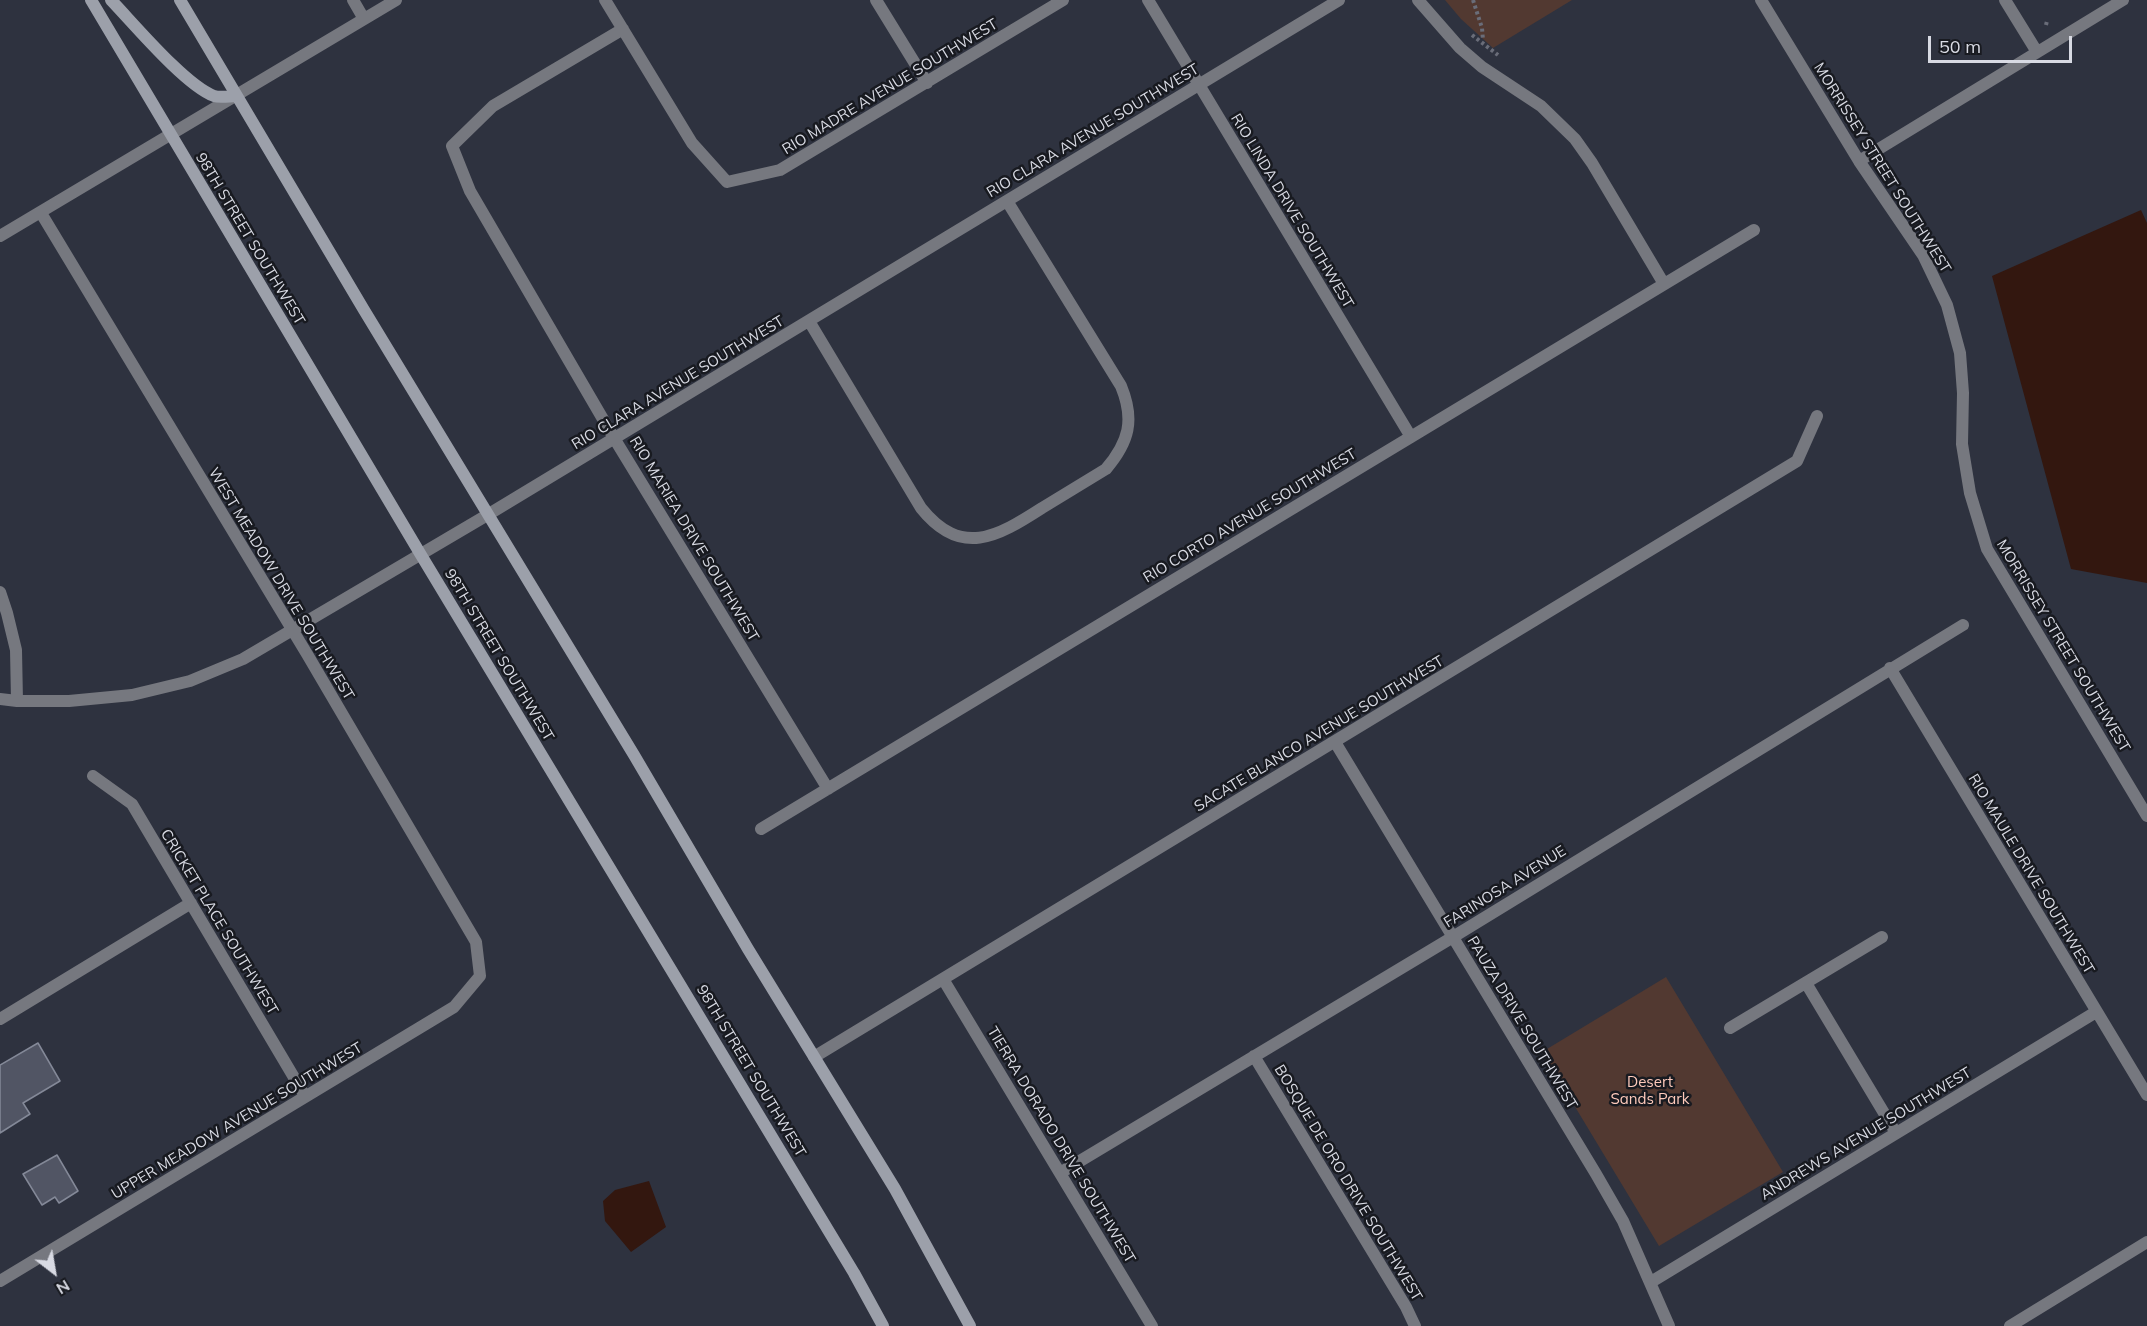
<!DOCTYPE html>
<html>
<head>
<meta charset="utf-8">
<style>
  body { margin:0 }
  #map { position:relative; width:2147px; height:1326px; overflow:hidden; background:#2e323f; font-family:Mulish,sans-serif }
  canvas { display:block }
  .north { position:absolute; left:24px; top:1242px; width:60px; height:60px; -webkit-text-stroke:4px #181a20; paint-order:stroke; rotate:149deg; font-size:16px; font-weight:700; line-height:24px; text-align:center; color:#d8dae3 }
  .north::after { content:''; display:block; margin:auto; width:21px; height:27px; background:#d8dae3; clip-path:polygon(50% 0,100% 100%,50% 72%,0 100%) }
  .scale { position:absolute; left:1928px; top:36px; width:144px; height:27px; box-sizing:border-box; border:3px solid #d8dae3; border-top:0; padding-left:8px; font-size:18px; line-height:21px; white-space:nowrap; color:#d8dae3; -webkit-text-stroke:4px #181a20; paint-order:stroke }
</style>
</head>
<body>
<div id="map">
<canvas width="2147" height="1326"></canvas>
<div class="north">N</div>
<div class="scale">50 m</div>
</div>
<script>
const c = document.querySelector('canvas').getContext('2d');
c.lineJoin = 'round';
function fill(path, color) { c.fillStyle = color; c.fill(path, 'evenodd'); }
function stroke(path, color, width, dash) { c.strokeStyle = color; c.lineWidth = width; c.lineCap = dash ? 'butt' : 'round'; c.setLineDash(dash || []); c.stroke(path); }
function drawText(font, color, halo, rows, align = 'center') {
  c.font = font + ' Mulish,sans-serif'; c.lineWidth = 5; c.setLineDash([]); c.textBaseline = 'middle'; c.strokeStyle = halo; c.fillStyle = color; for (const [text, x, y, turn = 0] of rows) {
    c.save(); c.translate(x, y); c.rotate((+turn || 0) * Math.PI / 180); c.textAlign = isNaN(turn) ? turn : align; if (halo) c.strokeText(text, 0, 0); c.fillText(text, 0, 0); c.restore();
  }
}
const green = new Path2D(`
  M 1445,0 L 1572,0 L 1493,48 L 1461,19 Z
  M 1666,977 L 1783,1172 L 1659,1246 L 1542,1052 Z`);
const water = new Path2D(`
  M 2141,210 L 2147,223 L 2147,583 L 2071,569 L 1992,276 Z
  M 649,1181 L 666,1227 L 631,1252 L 605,1221 L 603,1201 L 615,1190 Z`);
const building = new Path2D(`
  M 38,1043 L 60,1081 L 23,1103 L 30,1114 L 0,1133 L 0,1065 Z
  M 57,1155 L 78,1191 L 59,1203 L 55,1197 L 42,1205 L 23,1174 Z`);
const path = new Path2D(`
  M 1473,0 L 1482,28 L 1483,40
  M 2046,25 L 2047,21
  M 1472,35 L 1498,55`);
const minor = new Path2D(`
  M 353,0 L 364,19
  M 605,0 L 692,143 L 727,182 L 780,170 L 1063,0
  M 876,0 L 927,83
  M 1148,0 L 1411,437
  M 1418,0 L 1460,48 L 1482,67 L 1541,106 L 1575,139 L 1592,163 L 1664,284
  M 1761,0 L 1859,161 L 1923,255 L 1947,305 L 1960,353 L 1963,393 L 1962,444 L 1970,493 L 1987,549 L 2147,816
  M 2005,0 L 2037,52
  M 623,29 L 493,106 L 452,146 L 470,191 L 614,438 L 828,789
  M 1859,161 L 2123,0
  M 0,236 L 396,0
  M 809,321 L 921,508 C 961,558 997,537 1042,508 C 1063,495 1085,482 1106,469 C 1129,442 1135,420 1121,386 L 1007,201
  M 0,592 L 7,613 L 16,650 L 17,701
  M 1890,668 L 2147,1095
  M 0,699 L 17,701 L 69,701 L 132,695 L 190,681 L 243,659 L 489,514 L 1339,0
  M 1335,742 L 1596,1174 L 1623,1221 L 1669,1326
  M 93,776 L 132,804 L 305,1096
  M 761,829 L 1754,230
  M 943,979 L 1152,1326
  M 1806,983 L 1896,1133
  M 0,1019 L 191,903
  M 1730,1028 L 1882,937
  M 1254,1056 L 1406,1307 L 1415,1326
  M 814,1057 L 1797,461 L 1817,416
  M 1060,1173 L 1453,937 L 1963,625
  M 0,1281 L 454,1007 L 480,976 L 476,942 L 307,654 L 41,213
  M 1651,1282 L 2096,1012
  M 2010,1326 L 2147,1242`);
const secondary = new Path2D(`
  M 91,0 L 421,555 L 854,1273 L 883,1326
  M 111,0 C 134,24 185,85 214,96 C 220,98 230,96 237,96
  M 180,0 L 364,310 L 634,755 L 748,949 L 895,1189 L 970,1326`);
const streetNames = [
  ["RIO MADRE AVENUE SOUTHWEST",890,87,-31],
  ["RIO CLARA AVENUE SOUTHWEST",1093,131,-31],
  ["MORRISSEY STREET SOUTHWEST",1882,168,58],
  ["RIO LINDA DRIVE SOUTHWEST",1292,211,59],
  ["98TH STREET SOUTHWEST",250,239,59],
  ["RIO CLARA AVENUE SOUTHWEST",678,383,-31],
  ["RIO CORTO AVENUE SOUTHWEST",1250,516,-31],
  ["RIO MARIEA DRIVE SOUTHWEST",694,539,59],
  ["WEST MEADOW DRIVE SOUTHWEST",281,584,59],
  ["MORRISSEY STREET SOUTHWEST",2063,646,59],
  ["98TH STREET SOUTHWEST",499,655,59],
  ["SACATE BLANCO AVENUE SOUTHWEST",1319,734,-31],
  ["RIO MAULE DRIVE SOUTHWEST",2031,874,59],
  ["FARINOSA AVENUE",1505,887,-32],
  ["CRICKET PLACE SOUTHWEST",219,922,59],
  ["PAUZA DRIVE SOUTHWEST",1522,1023,59],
  ["98TH STREET SOUTHWEST",751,1071,59],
  ["UPPER MEADOW AVENUE SOUTHWEST",237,1121,-31],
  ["ANDREWS AVENUE SOUTHWEST",1866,1134,-31],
  ["TIERRA DORADO DRIVE SOUTHWEST",1061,1145,59],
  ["BOSQUE DE ORO DRIVE SOUTHWEST",1348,1183,59]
];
const parkNames = [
  ["Desert",1650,1082],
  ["Sands Park",1650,1099]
];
fill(green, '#523931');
fill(water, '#33170f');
fill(building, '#515564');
stroke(building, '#848998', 1.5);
stroke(path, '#6a6d79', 4, [3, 3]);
stroke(minor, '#76787f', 12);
stroke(secondary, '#9ca0aa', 12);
drawText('15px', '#d8dae3', '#181a20', streetNames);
drawText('15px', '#fecabb', '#181a20', parkNames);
</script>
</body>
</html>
